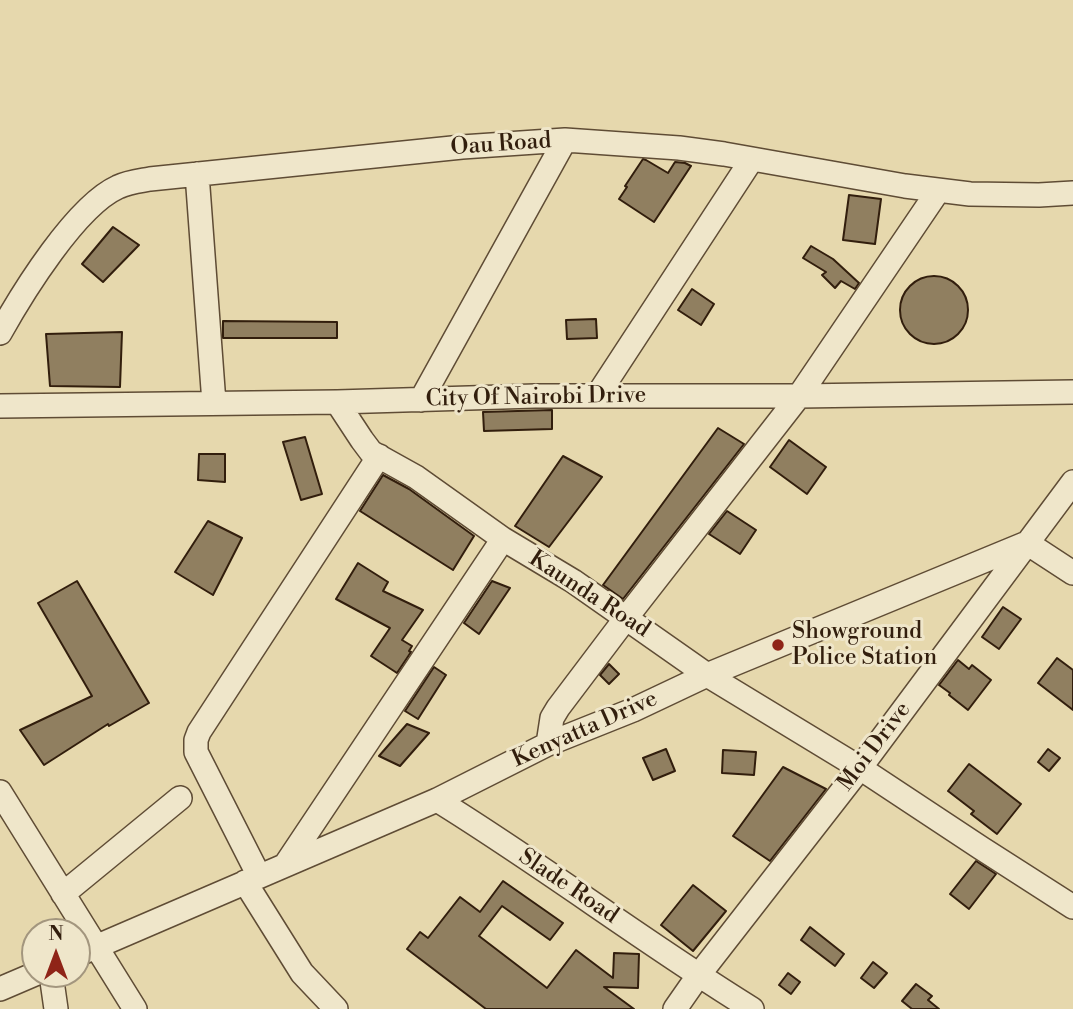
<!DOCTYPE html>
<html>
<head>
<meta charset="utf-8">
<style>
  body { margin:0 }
  #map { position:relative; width:1073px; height:1009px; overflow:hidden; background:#e6d8ad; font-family:"Libre Bodoni",serif }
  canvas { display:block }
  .north { position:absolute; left:21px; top:918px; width:70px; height:70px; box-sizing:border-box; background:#efe6ca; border:2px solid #a3967e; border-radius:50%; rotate:0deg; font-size:19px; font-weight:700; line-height:28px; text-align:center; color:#321e0d }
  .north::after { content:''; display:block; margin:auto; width:24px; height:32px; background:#8f2418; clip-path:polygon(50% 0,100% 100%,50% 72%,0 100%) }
</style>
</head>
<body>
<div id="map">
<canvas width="1073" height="1009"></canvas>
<div class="north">N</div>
</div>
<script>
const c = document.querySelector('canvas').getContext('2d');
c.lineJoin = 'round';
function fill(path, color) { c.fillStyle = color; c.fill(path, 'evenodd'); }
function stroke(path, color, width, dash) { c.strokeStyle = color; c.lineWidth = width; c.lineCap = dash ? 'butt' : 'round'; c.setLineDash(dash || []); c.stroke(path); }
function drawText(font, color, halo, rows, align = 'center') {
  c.font = font + ' "Libre Bodoni",serif'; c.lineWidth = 6; c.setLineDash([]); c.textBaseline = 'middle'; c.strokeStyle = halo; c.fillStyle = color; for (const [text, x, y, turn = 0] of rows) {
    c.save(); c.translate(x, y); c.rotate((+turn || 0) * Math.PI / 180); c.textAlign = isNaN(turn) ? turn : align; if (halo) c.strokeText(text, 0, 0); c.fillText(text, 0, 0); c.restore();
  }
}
const building = new Path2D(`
  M 643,159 L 646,160 L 668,173 L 675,162 L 685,163 L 691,166 L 654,222 L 619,199 L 627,187 L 625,186 Z
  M 849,195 L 881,199 L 875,244 L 843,240 Z
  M 113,227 L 139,245 L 103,282 L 82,264 Z
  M 811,246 L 833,259 L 859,283 L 855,289 L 841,281 L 835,288 L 822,275 L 826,272 L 803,258 Z
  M900 310a34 34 0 1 1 68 0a34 34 0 1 1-68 0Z
  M 692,289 L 714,304 L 701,325 L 678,310 Z
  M 596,319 L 597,338 L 567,339 L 566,320 Z
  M 223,321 L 337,322 L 337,338 L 223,338 Z
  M 122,332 L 120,387 L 50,386 L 46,334 Z
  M 552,410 L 552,429 L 484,431 L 483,412 Z
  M 718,428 L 744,444 L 623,599 L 603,585 Z
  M 305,437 L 322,494 L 301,500 L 283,442 Z
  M 789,440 L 826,467 L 807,494 L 770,467 Z
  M 199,454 L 225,454 L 225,482 L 198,480 Z
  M 563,456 L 602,477 L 549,547 L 515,526 Z
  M 383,475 L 409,489 L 474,536 L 453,570 L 360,511 Z
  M 727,511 L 756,530 L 740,554 L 709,534 Z
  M 208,521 L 242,538 L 213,595 L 175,572 Z
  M 358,563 L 388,582 L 383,591 L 423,610 L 402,640 L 412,646 L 409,651 L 411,652 L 397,673 L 371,656 L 390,628 L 336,599 Z
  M 77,581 L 149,703 L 109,726 L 108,724 L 44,765 L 20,730 L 92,696 L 38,603 Z
  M 492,581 L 510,588 L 479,634 L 464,623 Z
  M 1003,607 L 1021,619 L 999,649 L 982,637 Z
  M 1057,658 L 1073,670 L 1073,710 L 1038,683 Z
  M 958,660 L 969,669 L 972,665 L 991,680 L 968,710 L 949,695 L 950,693 L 939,685 Z
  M 609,664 L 619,674 L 609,684 L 600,675 Z
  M 434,667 L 446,675 L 418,719 L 405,711 Z
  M 407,724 L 429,733 L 400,766 L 379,756 Z
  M 666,749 L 675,771 L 653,780 L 643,758 Z
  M 1048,749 L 1060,758 L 1049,771 L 1038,762 Z
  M 723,750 L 756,752 L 754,775 L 722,773 Z
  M 969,764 L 1021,804 L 997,834 L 971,814 L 974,811 L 948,791 Z
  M 783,767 L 826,789 L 770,861 L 733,836 Z
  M 976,861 L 996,874 L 969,909 L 950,894 Z
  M 503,881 L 563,923 L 550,940 L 502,906 L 479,936 L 547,988 L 576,950 L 613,978 L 614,953 L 639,954 L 638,988 L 604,987 L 634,1009 L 486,1009 L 407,949 L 420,932 L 428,938 L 460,897 L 480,912 Z
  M 693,885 L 726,911 L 693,951 L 661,925 Z
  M 810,927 L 844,954 L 835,966 L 801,940 Z
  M 873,962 L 887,973 L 874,988 L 861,978 Z
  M 788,973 L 800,982 L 791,994 L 779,985 Z
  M 916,984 L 932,996 L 928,1000 L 939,1009 L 912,1009 L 902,1001 Z`);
const minor = new Path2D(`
  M 197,174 L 214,403
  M 0,333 C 23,292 76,206 118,187 C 128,182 139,181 150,179 L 462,147 L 565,140 L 679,148 L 724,154 L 905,186 L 970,194 L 1039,195 L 1073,193
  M 597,396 L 752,159
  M 421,400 L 565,140
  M 337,402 L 362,440 L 371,452 L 416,477 L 503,539 L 573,581 L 707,675 L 860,768 L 981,848 L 1073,907
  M 0,406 L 337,402 L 535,396 L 799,396 L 1073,392
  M 548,744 L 552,718 L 558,708 L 626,618 L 799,396 L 938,191
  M 0,792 L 135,1009
  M 437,800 C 544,866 645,943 752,1009
  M 286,864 L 503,539
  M 259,876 L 196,752 L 196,740 L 199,732 L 379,456
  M 245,882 L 302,973 L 336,1009
  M 63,894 L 180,798
  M 77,955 L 437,800 L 548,744 L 633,710 L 707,675 L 1027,543 L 1073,573
  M 51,974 L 56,1009
  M 0,989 L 35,974
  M 675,1009 L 698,976 L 860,768 L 1073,482`);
const markers = [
  [778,645,7,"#8f2418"]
];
const streetNames = [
  ["Oau Road",501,145,-4],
  ["City Of Nairobi Drive",536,398,-1],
  ["Kaunda Road",589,595,33],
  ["Kenyatta Drive",585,730,-24],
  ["Moi Drive",875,747,-53],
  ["Slade Road",568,887,34]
];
const poiNames = [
  ["Showground",792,632],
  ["Police Station",792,658]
];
fill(building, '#907f60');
stroke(building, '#321e0d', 2);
stroke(minor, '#5f4c35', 26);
stroke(minor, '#efe6ca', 23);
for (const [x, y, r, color] of markers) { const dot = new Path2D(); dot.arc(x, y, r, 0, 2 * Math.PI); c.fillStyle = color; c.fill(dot); stroke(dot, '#efe6ca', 2.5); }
drawText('23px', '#321e0d', '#efe6ca', streetNames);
drawText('23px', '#321e0d', '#efe6ca', poiNames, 'left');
</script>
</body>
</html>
